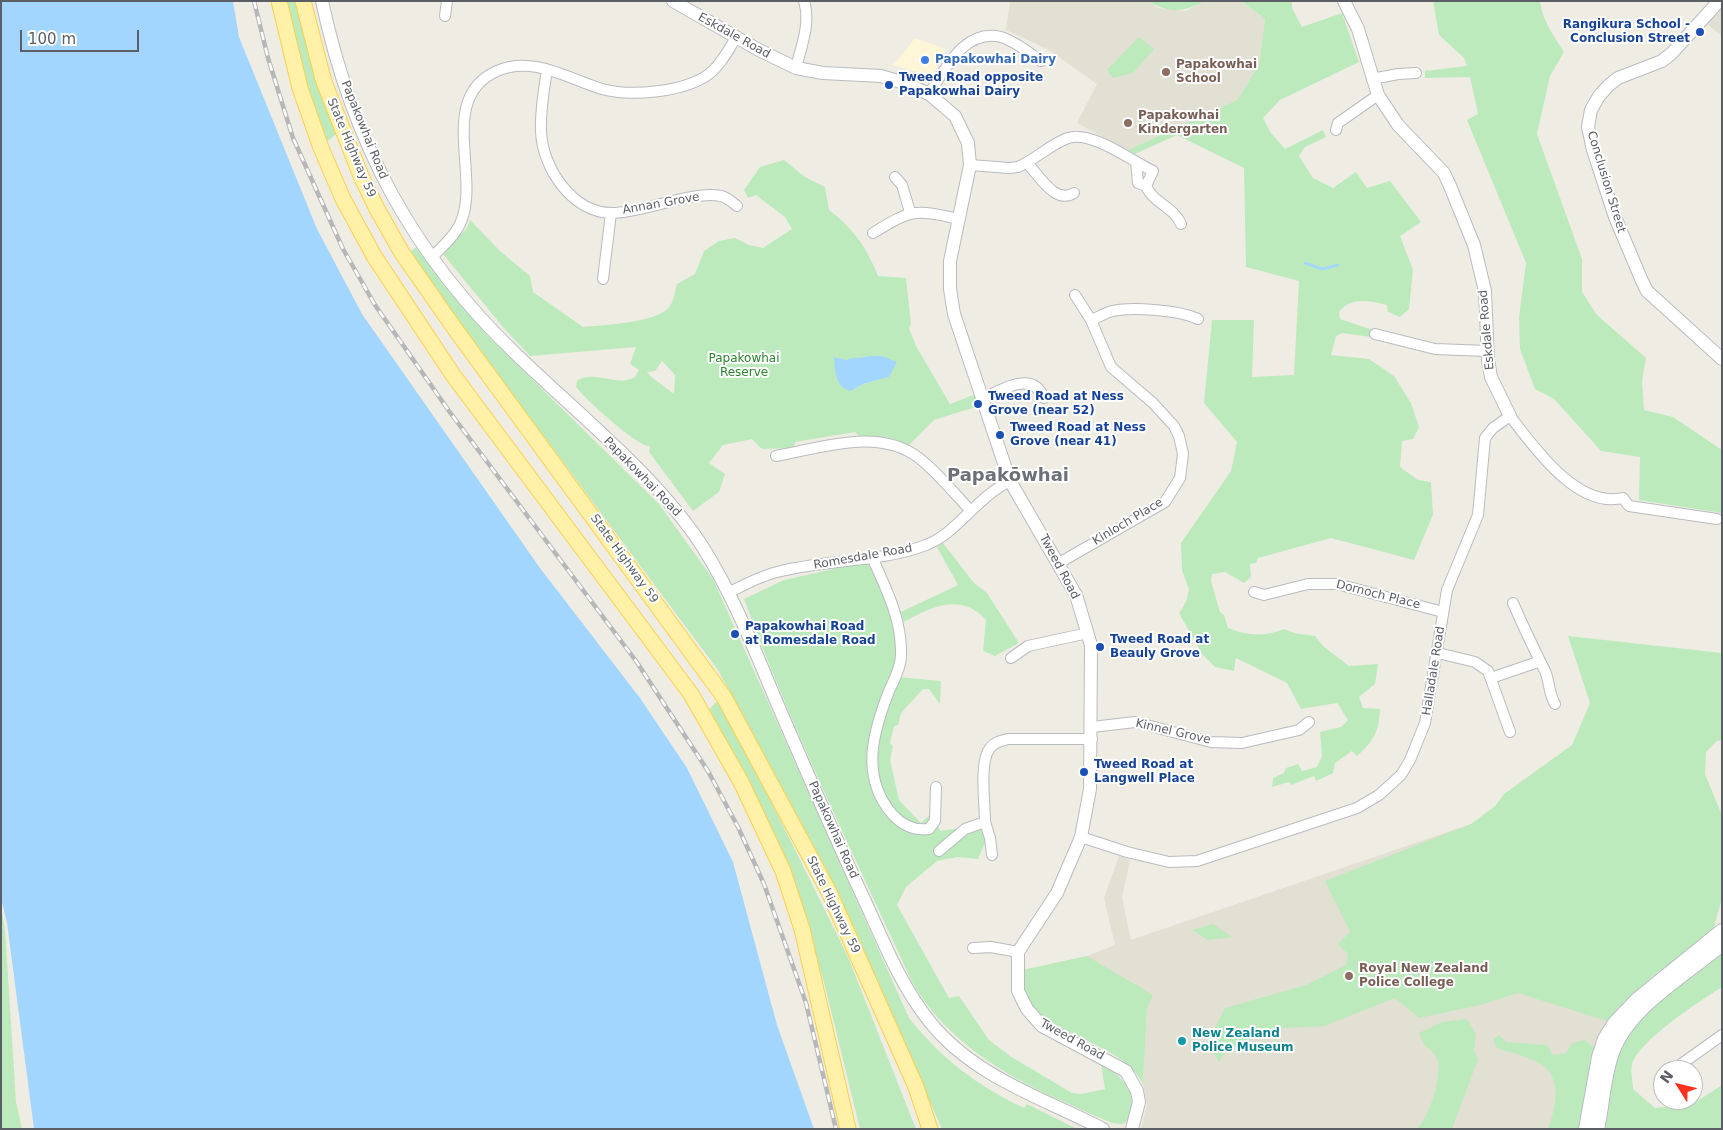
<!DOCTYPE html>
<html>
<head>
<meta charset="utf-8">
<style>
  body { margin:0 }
  #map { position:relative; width:1723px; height:1130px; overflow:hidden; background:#efede3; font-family:"DejaVu Sans",sans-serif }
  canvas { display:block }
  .frame { position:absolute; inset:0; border:2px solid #5b5f65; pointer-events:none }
  .north { position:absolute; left:1653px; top:1060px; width:50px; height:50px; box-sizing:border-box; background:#fff; border:1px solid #bdbfc1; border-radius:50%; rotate:306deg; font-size:14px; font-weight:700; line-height:20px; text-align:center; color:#5b5f65 }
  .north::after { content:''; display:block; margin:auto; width:18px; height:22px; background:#fb311d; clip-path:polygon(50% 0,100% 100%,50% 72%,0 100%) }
  .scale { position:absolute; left:20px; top:30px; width:119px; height:22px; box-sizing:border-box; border:2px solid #5b5f65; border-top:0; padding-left:6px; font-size:15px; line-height:18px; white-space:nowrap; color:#5b5f65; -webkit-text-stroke:4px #fff; paint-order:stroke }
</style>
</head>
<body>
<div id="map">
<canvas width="1723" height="1130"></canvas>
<div class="frame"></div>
<div class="north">N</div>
<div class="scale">100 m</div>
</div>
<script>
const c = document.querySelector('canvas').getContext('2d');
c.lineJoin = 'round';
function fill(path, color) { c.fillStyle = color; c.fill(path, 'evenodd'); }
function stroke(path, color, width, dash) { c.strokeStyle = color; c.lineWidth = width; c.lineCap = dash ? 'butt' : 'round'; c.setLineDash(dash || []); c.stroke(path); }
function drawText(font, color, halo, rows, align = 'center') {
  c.font = font + ' "DejaVu Sans",sans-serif'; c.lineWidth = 4; c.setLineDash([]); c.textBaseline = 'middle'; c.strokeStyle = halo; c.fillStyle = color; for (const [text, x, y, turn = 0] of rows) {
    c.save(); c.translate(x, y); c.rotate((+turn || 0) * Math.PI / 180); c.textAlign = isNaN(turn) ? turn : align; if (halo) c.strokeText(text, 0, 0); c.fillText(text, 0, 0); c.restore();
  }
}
const commercial = new Path2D(`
  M 915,38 L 945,49 L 933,76 L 891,65 L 899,59 Z`);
const education = new Path2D(`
  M 1010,1 L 1147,1 L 1158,8 L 1185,11 L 1206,1 L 1241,1 L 1265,19 L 1259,65 L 1237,100 L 1128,150 L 1077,123 L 1097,84 L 1047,49 L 1006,30 Z
  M 1722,4 L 1722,36 L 1707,24 Z
  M 1471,824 L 1610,1022 L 1594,1048 L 1578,1129 L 1141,1129 L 1147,1105 L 1143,1084 L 1147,1008 L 1087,956 L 1115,945 L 1104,898 L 1119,856 L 1130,860 L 1122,897 L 1131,940 Z`);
const green = new Path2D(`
  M 286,1 L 296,1 L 338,133 L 326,142 L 304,76 Z
  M 1147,1 L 1206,1 C 1183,12 1170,14 1147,1 Z
  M 1241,1 L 1292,1 L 1292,8 L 1302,27 L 1342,13 L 1359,62 L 1280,100 L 1263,118 L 1271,133 L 1285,149 L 1323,130 L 1326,137 L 1305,147 L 1299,156 L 1313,178 L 1333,188 L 1356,172 L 1367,188 L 1390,181 L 1421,222 L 1400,236 L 1413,270 L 1409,309 L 1400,317 L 1388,312 L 1387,305 C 1371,301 1351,296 1339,312 L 1340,319 L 1373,330 L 1371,337 L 1342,333 L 1336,336 L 1331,355 L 1369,359 L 1394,376 L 1411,403 L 1419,427 L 1413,439 L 1402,441 L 1400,467 L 1418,480 L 1431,482 L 1433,515 L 1414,560 L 1331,538 L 1258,558 L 1256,563 L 1250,564 L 1251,577 L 1244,583 L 1225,572 L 1212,574 L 1211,581 L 1220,612 L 1224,615 L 1228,628 C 1247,636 1264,637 1284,629 L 1294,633 L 1315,636 L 1324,647 L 1349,666 L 1378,664 L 1375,684 L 1359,697 L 1363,708 L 1380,709 C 1379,732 1374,741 1357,756 L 1352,751 L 1335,763 L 1333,773 L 1316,781 L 1314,776 L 1291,785 L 1289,782 L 1272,787 L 1273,778 L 1284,773 L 1286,768 L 1298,764 L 1302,771 L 1317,767 L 1322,756 L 1320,732 L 1341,727 L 1348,720 L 1337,703 L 1301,709 L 1287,683 L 1236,658 L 1234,671 L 1215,667 L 1202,654 L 1179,613 L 1186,602 L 1189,590 L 1182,570 L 1181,543 L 1231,471 L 1237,442 L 1204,403 L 1212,320 L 1254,320 L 1252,377 L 1294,375 L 1299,281 L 1246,267 L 1244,168 L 1177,135 L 1135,154 L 1128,150 L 1237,100 L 1259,65 L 1265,19 Z
  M 1433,1 L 1540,1 C 1542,20 1554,36 1564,52 L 1550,76 L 1537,134 L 1582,259 L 1582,292 L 1597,315 L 1646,358 L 1642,381 L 1644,410 L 1673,417 L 1722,450 L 1722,513 L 1639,500 L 1640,457 L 1601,451 L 1554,399 L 1535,389 L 1520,349 L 1519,317 L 1526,263 L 1467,120 L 1478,114 L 1470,77 L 1425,78 L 1425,71 L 1467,66 L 1464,58 L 1439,35 Z
  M 1139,37 L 1154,49 L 1133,73 L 1113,78 L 1107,70 Z
  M 784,160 L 805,177 L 825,187 L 829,210 C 853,228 867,248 878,276 L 906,278 L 911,324 L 909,328 L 916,346 L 950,404 L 974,395 L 979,406 L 934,420 L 909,445 L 887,437 L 859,436 L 855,432 L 795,442 L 794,448 L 762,449 L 752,439 L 723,445 L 709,463 L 725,474 L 719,492 L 693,511 L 649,452 L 650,446 C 640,449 584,398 576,387 L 577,381 C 593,369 618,388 635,377 L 639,370 L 630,364 L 636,347 L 530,356 L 503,327 L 443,254 L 467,228 L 470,220 L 500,251 L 530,276 L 533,292 L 583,327 C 602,325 659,323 670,306 C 674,301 675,290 677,284 L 695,274 L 704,251 L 719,241 L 735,238 L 749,245 L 763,248 L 792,229 L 785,217 L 756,195 L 748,198 L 744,190 L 760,167 ZM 869,356 L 889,377 L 863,384 L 851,391 L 851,358 L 863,358 ZM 662,361 L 675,375 L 674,394 C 668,389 650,377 647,372 L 655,371 Z
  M 416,247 L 456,300 L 488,336 L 659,504 L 713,579 L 909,1018 C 942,1059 976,1085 1024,1108 L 1027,1104 L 1077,1129 L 942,1129 L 826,869 L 718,670 L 408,254 Z
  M 943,543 L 974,583 L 987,593 L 1019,643 L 995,656 L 983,651 L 986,620 C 961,592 931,607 904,622 L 901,612 L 958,585 L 937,547 Z
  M 869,563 L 892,615 L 898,655 L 898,677 L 941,681 L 940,704 L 929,689 L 923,689 L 901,713 L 898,725 L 894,726 L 890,743 L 893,746 L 890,760 L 899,800 L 921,823 L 933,812 L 940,831 L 983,825 L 985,843 L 978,859 L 957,857 L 937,861 L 906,887 L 897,905 L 949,998 L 959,996 L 989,1040 L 1010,1056 L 1072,1093 L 1081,1094 L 1105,1089 L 1101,1064 C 1118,1074 1136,1087 1131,1110 C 1129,1117 1129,1120 1123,1124 L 1112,1123 C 1034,1089 960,1060 913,984 C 855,857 792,730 744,599 L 784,580 L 838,568 Z
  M 1568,636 L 1722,653 L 1722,740 L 1717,741 L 1706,752 L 1705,774 L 1722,815 L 1722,898 L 1713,931 L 1652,977 L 1625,1003 L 1610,1022 L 1518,993 L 1480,1005 L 1419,1018 L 1395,998 L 1324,1026 L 1282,1028 L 1227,1049 L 1219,1062 L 1207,1043 L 1225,1008 L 1306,985 L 1346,965 L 1348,954 L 1338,944 L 1350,932 L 1325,881 L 1471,824 L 1495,806 L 1504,794 L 1572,745 L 1590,703 Z
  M 720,698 L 848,957 L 916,1129 L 860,1129 L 825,986 L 790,866 L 707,712 Z
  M 1,905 L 5,930 L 16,1102 L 22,1129 L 1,1129 Z
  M 1213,924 L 1232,937 L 1208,940 L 1192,930 Z
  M 1722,949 L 1722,987 C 1700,1001 1638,1041 1632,1065 C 1630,1072 1633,1082 1633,1089 L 1655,1108 L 1693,1104 L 1722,1085 L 1722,1129 L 1600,1129 L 1612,1060 L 1642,1013 Z
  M 1087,956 L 1153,995 L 1147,1008 L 1143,1084 C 1118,1033 1019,1038 1022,970 Z
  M 1467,1019 L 1476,1034 L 1474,1051 L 1478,1059 L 1452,1129 L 1417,1129 C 1429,1117 1446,1070 1435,1055 C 1427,1044 1424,1049 1419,1033 L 1442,1022 Z
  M 1499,1035 L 1506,1042 L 1547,1045 L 1553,1055 L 1566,1053 L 1572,1043 L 1585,1040 L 1594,1048 L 1578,1129 L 1548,1129 C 1554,1112 1562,1085 1547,1069 C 1542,1063 1528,1058 1520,1055 C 1512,1051 1502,1052 1495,1046 L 1494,1039 Z`);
const water = new Path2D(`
  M 1,1 L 233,1 L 239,37 L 317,229 L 362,314 L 540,568 L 640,698 L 687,768 L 733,862 L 777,1025 L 814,1129 L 34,1129 L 7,923 L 1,898 Z
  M 869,356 L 882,356 L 897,362 L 889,377 L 863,384 L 851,391 C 835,387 835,371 834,357 L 847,360 C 854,356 861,359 869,356 Z`);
const stream = new Path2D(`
  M 1305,263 L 1322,269 L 1338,265`);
const minor = new Path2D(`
  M 445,16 L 447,1
  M 796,68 C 801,47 811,23 804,1
  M 547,70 C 544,90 540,110 541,131 C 542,167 572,213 612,213 C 642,213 694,190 721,196 C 727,197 733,203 737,206
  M 1372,79 L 1398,74 L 1416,73
  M 929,94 C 945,70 964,28 1001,37 C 1015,41 1029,53 1041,61
  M 1336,130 L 1338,123 L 1378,95
  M 1027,163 C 1039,175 1055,205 1074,193
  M 970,165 L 1009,168 L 1018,167 C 1036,159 1051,144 1068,138 C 1091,130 1132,161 1153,171 L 1146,186 L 1138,183 L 1136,162
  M 895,177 L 902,185 L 910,212
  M 1146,186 C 1153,203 1174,207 1181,224
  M 873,233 C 912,209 914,209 959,219
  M 431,258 C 441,248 454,237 460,224 C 482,178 436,98 497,71 C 532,55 569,79 602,89 C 631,97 685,92 709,74 C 721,65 728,50 736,38
  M 603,279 L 611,213
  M 1091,320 C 1097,318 1103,314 1109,312 C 1129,306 1179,310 1198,319
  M 1375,334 L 1435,349 L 1488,351
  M 982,399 C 1002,389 1033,370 1044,398
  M 776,456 C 822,448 878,427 919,458 C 937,472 954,493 970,510
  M 872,557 C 886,589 902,619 901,655 C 901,667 894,680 889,691 C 873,732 860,776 892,814 C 902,825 914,831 929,829 L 935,821 L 936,787
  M 1059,563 L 1165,502 L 1180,478 L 1183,454 L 1179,436 L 1174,426 L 1153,403 L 1111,367 L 1091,320 L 1075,295
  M 1254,592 L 1264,595 L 1308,584 L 1337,584 L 1443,612
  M 728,593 C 744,585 760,576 777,572 C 826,559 879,563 926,545 C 955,535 978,496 1010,481
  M 1513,603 C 1523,626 1534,649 1545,671 C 1550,682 1548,692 1555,704
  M 1438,653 L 1475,662 L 1488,671 L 1510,732
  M 1011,658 L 1028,646 L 1088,633
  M 1491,678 L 1538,662
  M 1092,727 L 1135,722 L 1211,742 L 1242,743 L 1299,730 L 1309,722
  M 985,822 L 990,838 L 992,855
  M 1081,837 L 1127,852 L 1169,862 L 1197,861 L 1357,808 L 1379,795 L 1401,775 L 1410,760 L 1425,723 L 1447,590 L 1478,515 L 1485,438 L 1493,428 L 1510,416 C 1534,447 1577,509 1623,498 L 1629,506 L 1717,519
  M 939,851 L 965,829 L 985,822 C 985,804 979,761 990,748 C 994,742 1001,741 1008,739 L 1092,739
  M 973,948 L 991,947 L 1018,952
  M 1673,1070 L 1722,1035`);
const tertiary = new Path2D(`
  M 322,1 C 352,142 413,256 517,355 C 578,414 659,478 704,549 C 734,597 755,651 777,703 C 805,768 833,833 863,897 C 883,940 900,985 930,1022 C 974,1077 1043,1098 1103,1129
  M 673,1 L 757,49 L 796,68 L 823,73 L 881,76 L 904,83 L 929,94 L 955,116 L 968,143 L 970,165 L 950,261 L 950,289 L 954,314 L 1010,481 L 1076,595 L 1091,645 L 1090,789 L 1081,837 L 1057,893 L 1018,952 L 1018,991 L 1027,1009 L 1042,1026 L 1126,1071 L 1137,1091 L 1139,1102 L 1132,1129
  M 1344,1 L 1358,29 L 1378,95 L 1398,125 L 1444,173 L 1450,186 L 1474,245 L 1485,291 L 1488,360 L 1491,377 L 1510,416
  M 1719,1 L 1672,53 L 1662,61 L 1618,78 L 1609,85 L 1599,96 L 1591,110 L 1588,127 L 1593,150 L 1615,217 L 1642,281 L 1647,291 L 1722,359`);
const secondary = new Path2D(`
  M 1586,1129 L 1599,1057 L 1605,1039 L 1615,1023 L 1637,1000 L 1722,931
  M 1597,1129 C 1603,1103 1603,1075 1613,1050 C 1630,1006 1686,974 1722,944`);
const primary = new Path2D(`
  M 279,1 L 300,88 L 321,148 L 343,199 L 374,256 L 453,375 L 691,694 L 741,782 L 783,871 L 802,929 L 848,1129
  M 303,1 L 324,82 L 361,176 L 377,209 L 402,253 L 455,329 L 724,697 L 829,892 L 916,1087 L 930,1129`);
const rail = new Path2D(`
  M 254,1 L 268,58 L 293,138 L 343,249 L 375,305 L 449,411 L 636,661 L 708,771 L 738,827 L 764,884 L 806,1003 L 836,1129`);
const markers = [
  [1700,32,5,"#1a4fb4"],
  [925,60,5,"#3f7fe0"],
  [1166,72,5,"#8d6e63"],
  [889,85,5,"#1a4fb4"],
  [1128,123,5,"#8d6e63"],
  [978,404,5,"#1a4fb4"],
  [1000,435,5,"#1a4fb4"],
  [735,634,5,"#1a4fb4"],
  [1100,647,5,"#1a4fb4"],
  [1084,772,5,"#1a4fb4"],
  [1349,976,5,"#8d6e63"],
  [1182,1041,5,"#0f9aa8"]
];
const transitNames = [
  ["Rangikura School -",1690,25,"right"],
  ["Conclusion Street",1690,39,"right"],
  ["Tweed Road opposite",899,78],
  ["Papakowhai Dairy",899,92],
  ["Tweed Road at Ness",988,397],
  ["Grove (near 52)",988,411],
  ["Tweed Road at Ness",1010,428],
  ["Grove (near 41)",1010,442],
  ["Papakowhai Road",745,627],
  ["at Romesdale Road",745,641],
  ["Tweed Road at",1110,640],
  ["Beauly Grove",1110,654],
  ["Tweed Road at",1094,765],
  ["Langwell Place",1094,779]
];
const streetNames = [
  ["Eskdale Road",734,36,29],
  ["Papakowhai Road",364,130,68],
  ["State Highway 59",351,148,67],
  ["Conclusion Street",1606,182,73],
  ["Annan Grove",661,204,-10],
  ["Eskdale Road",1487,330,-95],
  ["Papakowhai Road",642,477,46],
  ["Kinloch Place",1128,522,-31],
  ["Romesdale Road",863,557,-10],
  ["State Highway 59",624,559,54],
  ["Tweed Road",1059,567,62],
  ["Dornoch Place",1378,595,14],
  ["Halladale Road",1434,671,-81],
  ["Kinnel Grove",1173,732,13],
  ["Papakowhai Road",833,830,66],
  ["State Highway 59",833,905,64],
  ["Tweed Road",1072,1040,29]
];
const shopNames = [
  ["Papakowhai Dairy",935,60]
];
const educationNames = [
  ["Papakowhai",1176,65],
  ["School",1176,79],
  ["Papakowhai",1138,116],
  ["Kindergarten",1138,130],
  ["Royal New Zealand",1359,969],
  ["Police College",1359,983]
];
const parkNames = [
  ["Papakowhai",744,359],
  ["Reserve",744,373]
];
const cultureNames = [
  ["New Zealand",1192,1034],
  ["Police Museum",1192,1048]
];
const districtNames = [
  ["Papakōwhai",1008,476]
];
fill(commercial, '#fff6d8');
fill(education, '#e2dfd3');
fill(green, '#bceabd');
fill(water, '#a3d6ff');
stroke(stream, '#a3d6ff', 2.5);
stroke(minor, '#b8bbc0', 12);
stroke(tertiary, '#b8bbc0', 14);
stroke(secondary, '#b8bcc3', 16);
stroke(primary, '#ffcf4c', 17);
stroke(minor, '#fff', 10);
stroke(tertiary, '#fff', 12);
stroke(secondary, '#fff', 14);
stroke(primary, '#fff2a8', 15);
stroke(rail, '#b6b7b8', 4.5);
stroke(rail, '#fff', 2.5, [8]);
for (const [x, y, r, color] of markers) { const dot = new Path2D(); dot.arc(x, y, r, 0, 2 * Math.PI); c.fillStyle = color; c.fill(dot); stroke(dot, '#fff', 2); }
drawText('bold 12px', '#164399', '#fff', transitNames, 'left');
drawText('12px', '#5b5f65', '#fff', streetNames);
drawText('bold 12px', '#366cbe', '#fff', shopNames, 'left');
drawText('bold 12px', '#785e54', '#fff', educationNames, 'left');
drawText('12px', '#2b8430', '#fff', parkNames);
drawText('bold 12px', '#0d838f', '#fff', cultureNames, 'left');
drawText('bold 18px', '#6c7177', '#fff', districtNames);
</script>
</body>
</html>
